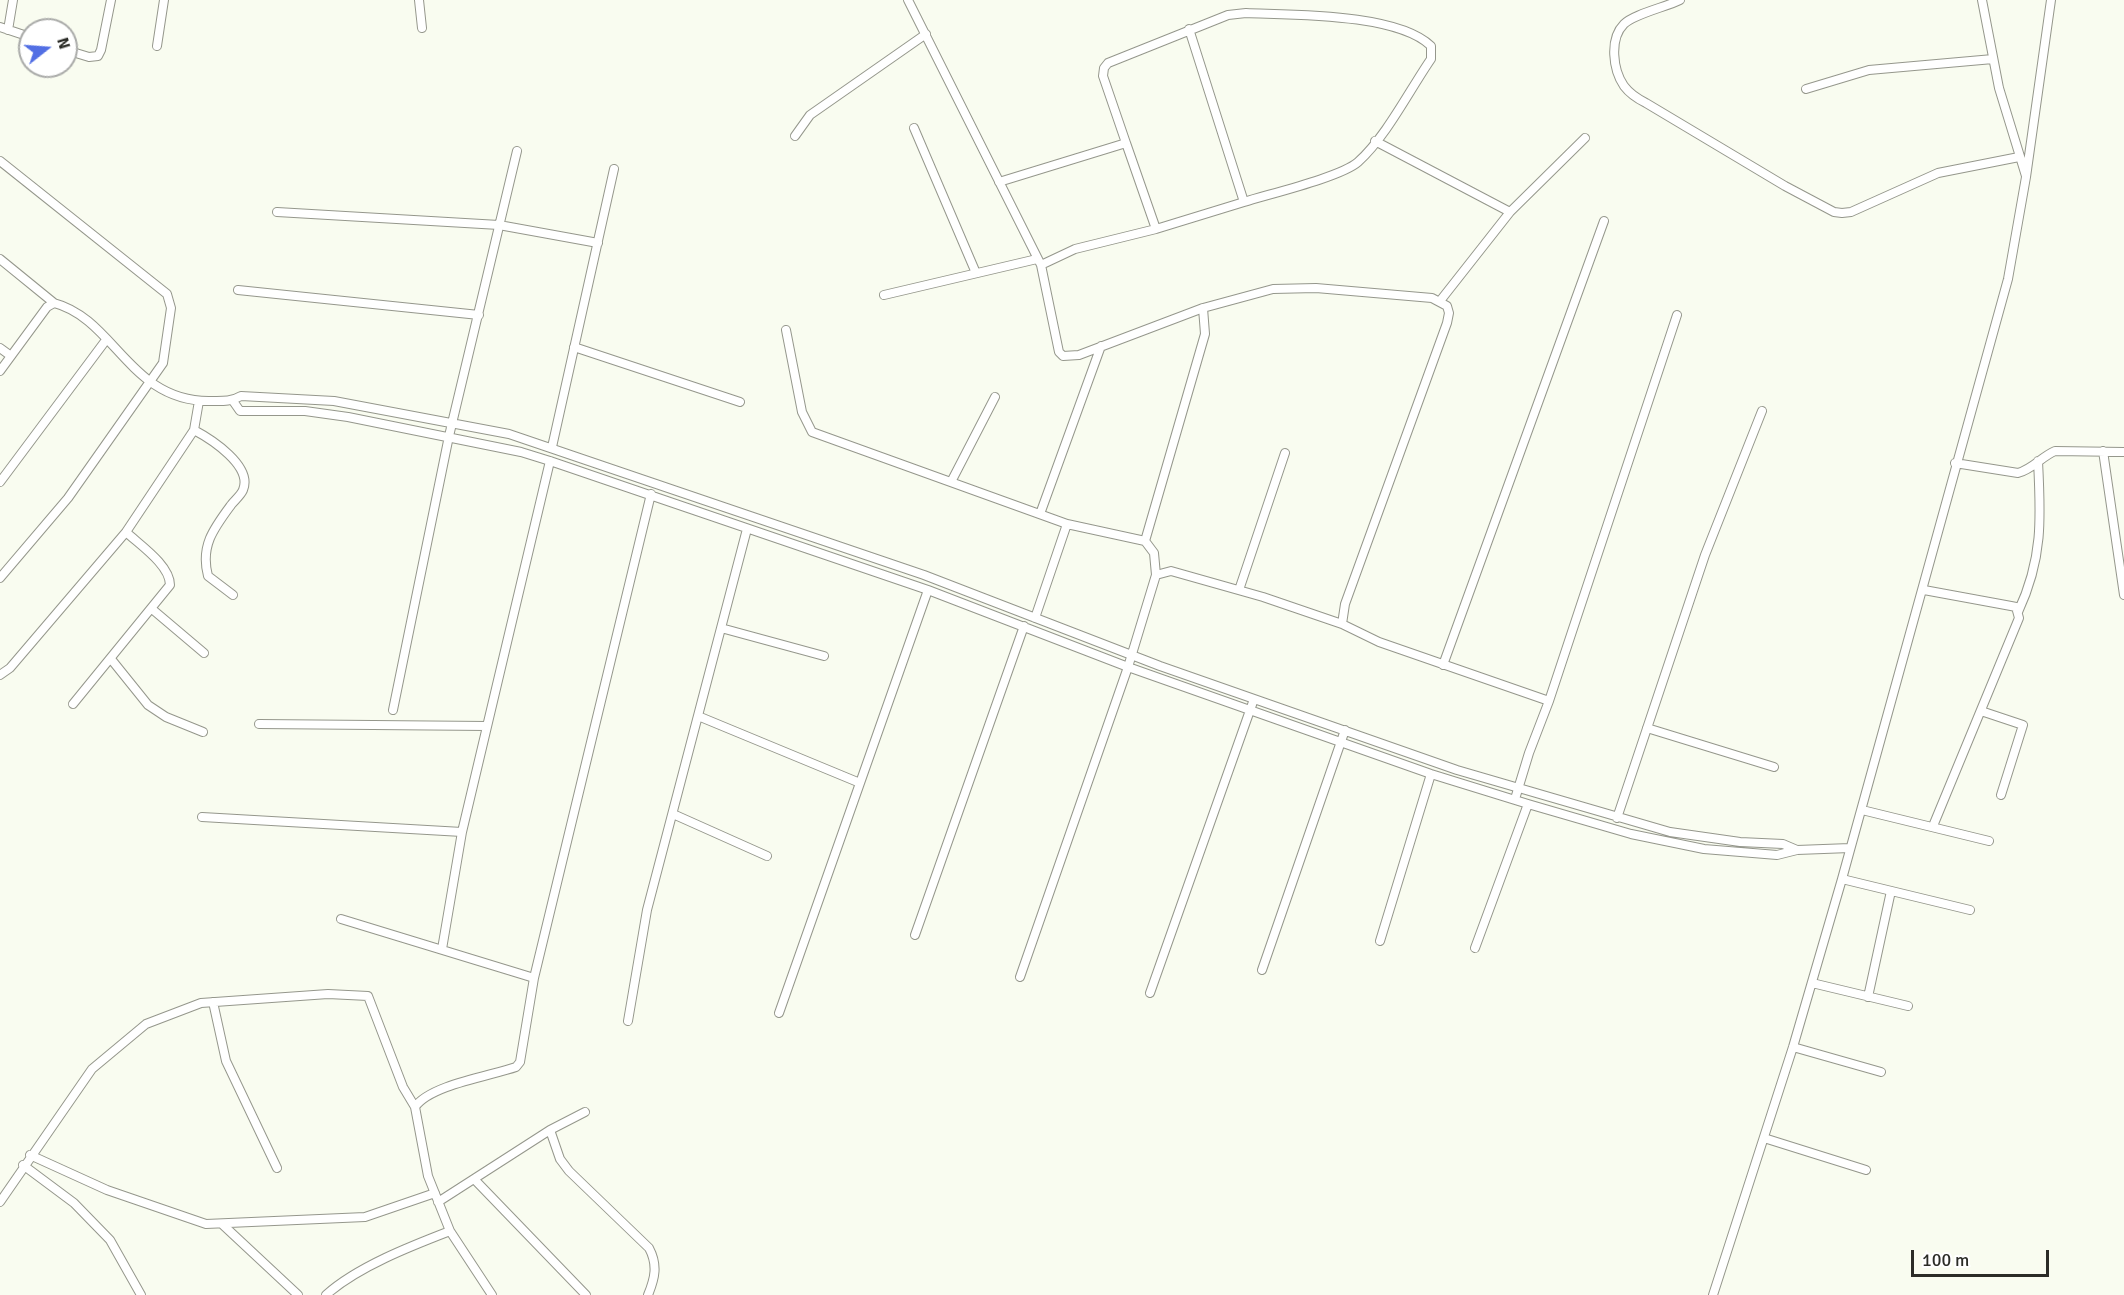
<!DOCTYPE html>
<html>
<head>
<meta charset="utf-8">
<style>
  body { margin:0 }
  #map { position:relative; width:2124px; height:1295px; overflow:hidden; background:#f9fcf0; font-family:Signika,sans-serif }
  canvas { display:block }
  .north { position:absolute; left:18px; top:18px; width:60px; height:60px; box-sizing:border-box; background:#fff; border:2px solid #aaaba9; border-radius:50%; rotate:73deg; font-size:16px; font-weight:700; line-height:24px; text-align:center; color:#2b2c27 }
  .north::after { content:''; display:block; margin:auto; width:21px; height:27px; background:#526fe4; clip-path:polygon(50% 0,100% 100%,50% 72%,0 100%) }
  .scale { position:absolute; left:1911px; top:1250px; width:138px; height:27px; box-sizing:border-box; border:3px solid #2b2c27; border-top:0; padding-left:8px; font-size:18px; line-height:21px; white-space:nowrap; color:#2b2c27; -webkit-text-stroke:4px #fff; paint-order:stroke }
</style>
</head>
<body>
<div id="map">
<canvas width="2124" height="1295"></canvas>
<div class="north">N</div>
<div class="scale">100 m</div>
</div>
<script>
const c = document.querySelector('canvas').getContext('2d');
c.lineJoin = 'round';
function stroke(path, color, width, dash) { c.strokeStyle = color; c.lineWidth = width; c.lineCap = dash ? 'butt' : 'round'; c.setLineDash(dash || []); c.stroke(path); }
const minor = new Path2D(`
  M 419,0 L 422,28
  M 908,0 L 1041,265 L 1059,352 L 1063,356 L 1079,355 L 1203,308 L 1273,289 L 1316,288 L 1432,298 L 1447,306 L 1449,313 L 1447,323 L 1345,604 L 1342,624 L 1379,642 L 1549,701 L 1529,753 L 1515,799
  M 1680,0 C 1666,7 1634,14 1624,24 C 1609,39 1613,70 1624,86 C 1630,94 1638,99 1646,103 L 1785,186 L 1834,212 L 1842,213 L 1851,212 L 1938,173 L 2019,157
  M 1982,0 L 1999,88 L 2026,176
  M 0,27 L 30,37
  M 8,30 L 13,0
  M 157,46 L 164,0
  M 66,50 L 89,57 L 98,56 L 101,50 L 111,0
  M 1806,89 L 1869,70 L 1993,59
  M 914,128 L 976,273
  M 795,136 L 810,115 L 926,34
  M 1375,141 L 1510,212
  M 1126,143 L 1103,76 L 1104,68 L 1108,63 L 1228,15 L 1246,13 C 1292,15 1397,13 1431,46 L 1431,59 C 1409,91 1386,137 1358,162 C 1341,177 1269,194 1244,202
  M 0,161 L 167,294 L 171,308 L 163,363 L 68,498 L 0,578
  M 999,182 L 1126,143 L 1156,229 L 1075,249 L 1041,265
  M 277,212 L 499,225 L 598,243
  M 1156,229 L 1244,202 L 1189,29
  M 0,259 L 54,303
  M 238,290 L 479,315
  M 884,295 L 1037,259
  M 1440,301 L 1510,212 L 1585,138
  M 786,330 L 802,412 L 812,432 L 1067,524
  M 574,347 L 740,402
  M 0,348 L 11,356 L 47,307 L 54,303 C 115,319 130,402 210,401 C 221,401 231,402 241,396 L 334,401 L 509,434 L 924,575 L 1160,666 L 1457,770 L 1670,832 L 1740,842 L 1783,844 L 1797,850
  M 0,371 L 11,356
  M 233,401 L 240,411 L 305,411 L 348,417 L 521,452 L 550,461 L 928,590 L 1128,667 L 1431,774 L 1528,804 L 1631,834 L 1704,849 L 1777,855 L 1797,850 L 1850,848
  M 194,430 C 211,439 253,466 243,490 C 241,495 235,500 231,505 C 214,528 200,546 208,576 L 233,595
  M 552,447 L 614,169
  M 2103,451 L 2124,595
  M 1955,463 L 2018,473 C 2033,469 2041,457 2055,451 L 2124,452
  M 0,482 L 106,340
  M 951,482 L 995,397
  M 1040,514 L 1101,346
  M 1156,575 L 1171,571 L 1263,597 L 1342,624
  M 1239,590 L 1285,453
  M 1924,590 L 2011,606 L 2016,607 L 2019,618 L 1933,826
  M 152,609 L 204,653
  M 2018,612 C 2043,559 2041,518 2038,461
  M 1035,618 L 1067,524 L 1145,541
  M 721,628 L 824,656
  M 111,659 L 148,705 L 166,717 L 203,732
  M 1443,665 L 1604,221
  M 0,675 L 10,668 L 126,532 L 194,430 L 199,401
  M 1549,701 L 1677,315
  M 73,704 L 170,585 C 170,565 140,545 126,532
  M 393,710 L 449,436 L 517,151
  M 1981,711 L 2023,725 L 2001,795
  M 698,716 L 860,783
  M 259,724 L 487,726
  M 1647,728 L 1774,767
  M 1862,810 L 1989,841
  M 673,814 L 767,856
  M 202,817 L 462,832 L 550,461
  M 1617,818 L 1705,555 L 1762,411
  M 1842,879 L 1970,910
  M 341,919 L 534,978
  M 915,935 L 1024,626
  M 1380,941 L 1431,774
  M 1475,948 L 1528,804
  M 442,949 L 462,832
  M 1262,970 L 1345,730
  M 1020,977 L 1128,667 L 1156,575 L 1154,553 L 1145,541 L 1205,334 L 1203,308
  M 1812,983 L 1908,1006
  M 1150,993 L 1254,699
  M 1868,997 L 1891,891
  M 213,1002 L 226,1061 L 277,1168
  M 779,1013 L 928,590
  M 628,1021 L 647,910 L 747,529
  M 1793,1047 L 1881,1072
  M 550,1130 L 560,1159 L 569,1171 L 649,1248 C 658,1265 655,1278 648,1295
  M 1764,1138 L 1866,1170
  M 30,1155 L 107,1190 L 206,1224 L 365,1217 L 435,1193
  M 23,1165 L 74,1203 L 110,1240 L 141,1295
  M 475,1180 L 586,1295
  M 0,1202 L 92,1069 L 146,1024 L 201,1003 L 328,994 L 368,996 L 403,1087 L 415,1107
  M 438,1202 L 550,1130 L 585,1112
  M 222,1224 L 298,1295
  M 326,1295 C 357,1267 411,1246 450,1231
  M 492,1295 L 450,1231 L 428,1176 L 415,1107 C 430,1085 490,1076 516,1067 L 520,1062 L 534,978 L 651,494
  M 1713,1295 L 1793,1047 L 1842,879 L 2008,279 L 2026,177 L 2051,0`);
stroke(minor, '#95978c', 10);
stroke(minor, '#fff', 8);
</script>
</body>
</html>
